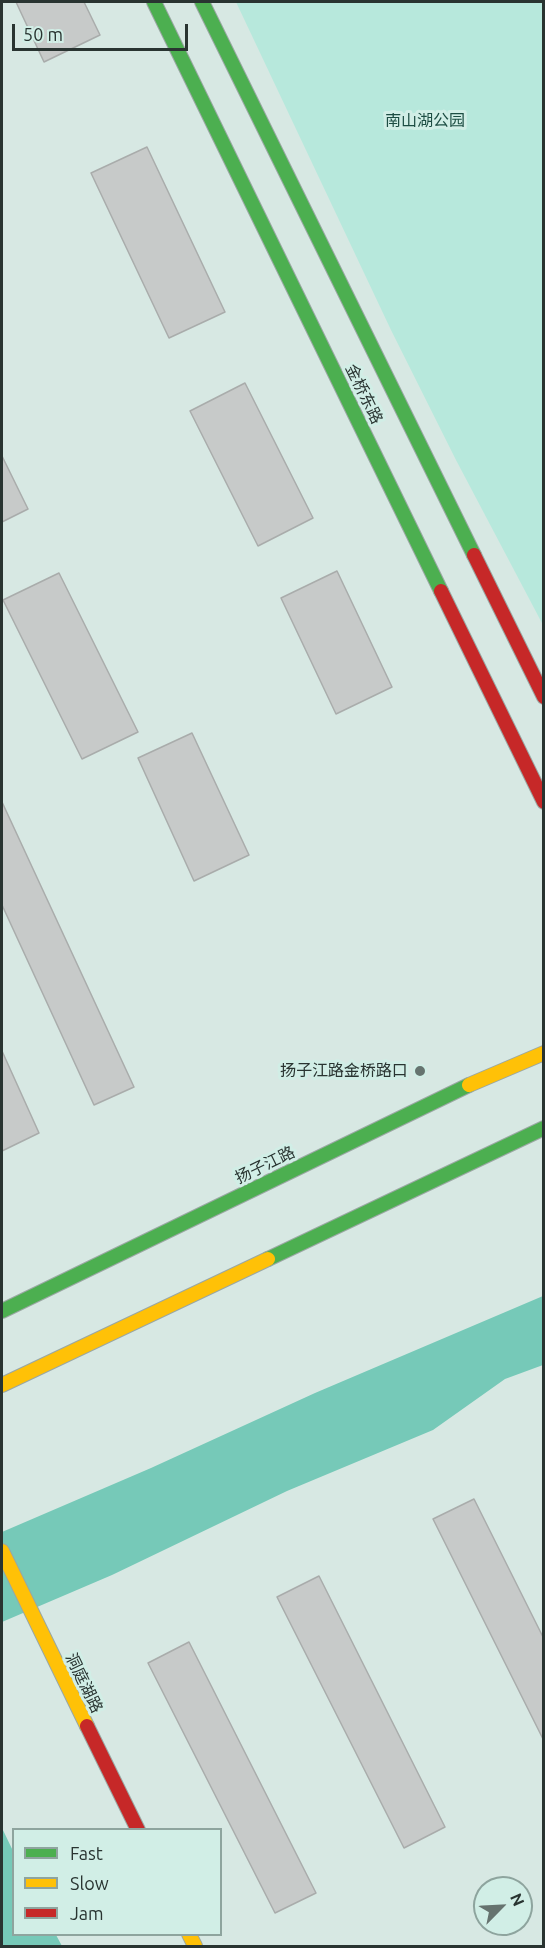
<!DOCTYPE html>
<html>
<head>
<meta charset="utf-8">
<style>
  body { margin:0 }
  #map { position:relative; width:545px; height:1948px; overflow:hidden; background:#d7e8e3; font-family:Ubuntu,sans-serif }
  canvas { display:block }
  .frame { position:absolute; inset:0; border:3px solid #293431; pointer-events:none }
  .legend { position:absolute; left:12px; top:1828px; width:210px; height:108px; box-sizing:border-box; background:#d1eee6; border:2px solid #8ea49e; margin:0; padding:8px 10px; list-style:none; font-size:18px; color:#293431 }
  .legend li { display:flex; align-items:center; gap:12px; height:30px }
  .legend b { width:30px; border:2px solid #8ea49e }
  .north { position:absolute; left:473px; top:1876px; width:60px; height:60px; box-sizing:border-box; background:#d1eee6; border:2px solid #8ea49e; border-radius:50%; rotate:66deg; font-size:16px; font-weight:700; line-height:24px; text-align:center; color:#293431 }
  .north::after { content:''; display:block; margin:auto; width:21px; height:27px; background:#66736f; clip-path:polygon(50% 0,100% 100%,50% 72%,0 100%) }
  .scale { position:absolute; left:12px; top:24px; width:176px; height:27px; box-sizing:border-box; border:3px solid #293431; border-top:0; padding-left:8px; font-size:18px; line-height:21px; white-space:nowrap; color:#293431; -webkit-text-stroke:4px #d1eee6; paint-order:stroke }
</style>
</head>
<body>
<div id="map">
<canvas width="545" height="1948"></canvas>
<div class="frame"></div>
<ul class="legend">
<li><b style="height:8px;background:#4caf50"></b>Fast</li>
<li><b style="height:8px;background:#ffc107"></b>Slow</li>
<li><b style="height:8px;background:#c62828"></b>Jam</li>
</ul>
<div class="north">N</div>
<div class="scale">50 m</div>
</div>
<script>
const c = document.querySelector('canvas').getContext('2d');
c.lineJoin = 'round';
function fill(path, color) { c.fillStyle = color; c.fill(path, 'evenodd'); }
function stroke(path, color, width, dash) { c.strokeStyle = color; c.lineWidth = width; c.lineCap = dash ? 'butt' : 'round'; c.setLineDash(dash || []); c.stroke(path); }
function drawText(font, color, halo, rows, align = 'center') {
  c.font = font + ' Ubuntu,"Noto Sans SC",sans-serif'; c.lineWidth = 6; c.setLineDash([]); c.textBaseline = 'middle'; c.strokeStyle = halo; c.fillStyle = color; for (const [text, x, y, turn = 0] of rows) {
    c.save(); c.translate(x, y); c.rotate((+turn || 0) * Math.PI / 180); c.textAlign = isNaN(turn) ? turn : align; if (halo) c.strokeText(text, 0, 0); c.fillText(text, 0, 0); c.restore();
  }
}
const green = new Path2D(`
  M 236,2 L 543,2 L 543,625 L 456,460 L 391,330 Z`);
const water = new Path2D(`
  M 543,1296 L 543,1365 L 505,1379 L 433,1430 L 287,1491 L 112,1575 L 2,1622 L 2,1532 L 151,1468 L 315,1393 Z
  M 2,1828 L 13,1851 L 14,1934 L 56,1935 L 62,1946 L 2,1946 Z`);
const building = new Path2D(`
  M 16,2 L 84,2 L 100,35 L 44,62 Z
  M 147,147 L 225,312 L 169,338 L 91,173 Z
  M 245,383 L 313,518 L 258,546 L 190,411 Z
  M 2,456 L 28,509 L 2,522 Z
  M 337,571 L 392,687 L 336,714 L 281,598 Z
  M 59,573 L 138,732 L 82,759 L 3,600 Z
  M 192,733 L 249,855 L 194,881 L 138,758 Z
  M 2,802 L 134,1087 L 94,1105 L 2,905 Z
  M 2,1051 L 39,1133 L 2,1151 Z
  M 474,1499 L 543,1637 L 543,1739 L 433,1519 Z
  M 319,1576 L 445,1827 L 404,1848 L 277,1597 Z
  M 189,1642 L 316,1893 L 275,1913 L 148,1663 Z`);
const fast = new Path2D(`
  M 154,2 L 441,591
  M 202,2 L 474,555
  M 268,1259 L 544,1128
  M 2,1311 L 469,1085`);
const slow = new Path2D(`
  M 469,1085 L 544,1053
  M 2,1385 L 268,1259
  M 2,1551 L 87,1726
  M 189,1934 L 195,1946`);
const jam = new Path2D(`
  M 474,555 L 544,697
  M 441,591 L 544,802
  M 87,1726 L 138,1830`);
const markers = [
  [420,1071,6,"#66736f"]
];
const parkNames = [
  ["南山湖公园",425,121]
];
const streetNames = [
  ["金桥东路",364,394,64],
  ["扬子江路",265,1165,-26],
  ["洞庭湖路",84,1683,64]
];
const poiNames = [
  ["扬子江路金桥路口",408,1071]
];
fill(green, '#b7e8dc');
fill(water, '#76c9b8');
fill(building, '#c7cac9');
stroke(building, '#a9acab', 1.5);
stroke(fast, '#9aa7a3', 16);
stroke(slow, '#9aa7a3', 16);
stroke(jam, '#9aa7a3', 16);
stroke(fast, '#4caf50', 14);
stroke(slow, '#ffc107', 14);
stroke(jam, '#c62828', 14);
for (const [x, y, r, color] of markers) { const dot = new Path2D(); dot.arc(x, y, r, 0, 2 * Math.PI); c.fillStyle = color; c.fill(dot); stroke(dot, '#d1eee6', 2); }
drawText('16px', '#1d4d43', '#d1eee6', parkNames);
drawText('16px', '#293431', '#d1eee6', streetNames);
drawText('16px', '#293431', '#d1eee6', poiNames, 'right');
</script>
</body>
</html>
